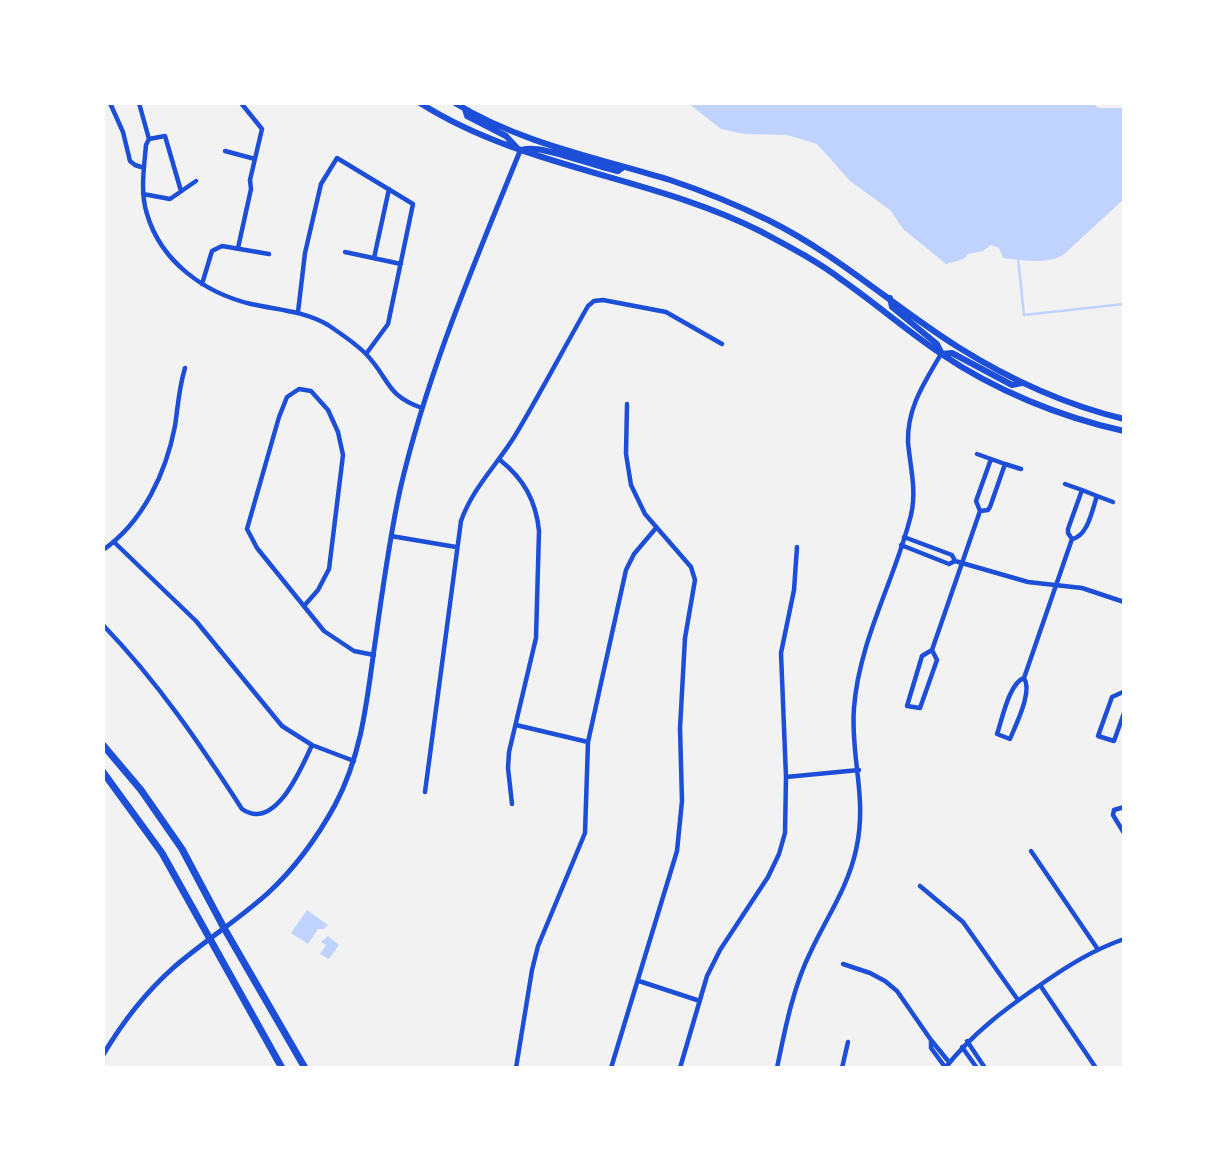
<!DOCTYPE html>
<html>
<head>
<meta charset="utf-8">
<style>
  body { margin:0 }
  #map { position:relative; width:1227px; height:1171px; overflow:hidden; background:#f2f2f2; font-family:Arial,sans-serif }
  canvas { display:block }
  .frame { position:absolute; inset:0; border:105px solid #fff; pointer-events:none }
</style>
</head>
<body>
<div id="map">
<canvas width="1227" height="1171"></canvas>
<div class="frame"></div>
</div>
<script>
const c = document.querySelector('canvas').getContext('2d');
c.lineJoin = 'round';
function fill(path, color) { c.fillStyle = color; c.fill(path, 'evenodd'); }
function stroke(path, color, width, dash) { c.strokeStyle = color; c.lineWidth = width; c.lineCap = dash ? 'butt' : 'round'; c.setLineDash(dash || []); c.stroke(path); }
const water = new Path2D(`
  M 688,103 L 1091,103 L 1099,108 L 1121,108 L 1124,109 L 1124,199 L 1063,255 C 1045,265 1023,260 1003,258 L 999,248 L 991,245 L 983,251 L 968,254 L 964,259 L 946,264 L 903,229 L 890,210 L 850,181 L 817,144 L 787,135 L 744,134 L 721,129 Z
  M 307,910 L 328,925 L 324,929 L 318,929 L 308,944 L 291,933 Z
  M 328,936 L 339,945 L 329,959 L 320,954 L 326,945 L 321,942 Z`);
const stream = new Path2D(`
  M 1018,258 L 1024,315 L 1124,304`);
const minor = new Path2D(`
  M 110,103 L 123,132 L 130,161 L 135,165 L 144,168
  M 139,103 L 149,139 L 146,145 C 144,168 140,193 147,214 C 161,262 205,293 251,304 C 278,310 304,311 328,325 C 340,333 356,344 366,354 C 390,379 385,395 422,408
  M 149,139 L 165,136 L 181,191
  M 225,151 L 255,159
  M 143,194 L 170,199 L 196,181
  M 238,248 L 251,189 L 250,180 L 262,129 L 241,103
  M 345,252 L 401,264
  M 374,258 L 389,189
  M 202,284 L 212,251 L 222,246 L 269,254
  M 298,312 L 305,253 L 321,184 L 337,158 L 413,204 L 388,324 L 366,354
  M 977,454 L 991,459
  M 500,460 C 524,479 536,501 539,531 L 536,638 L 509,752 L 508,768 L 512,804
  M 1005,464 L 1021,469
  M 1065,484 L 1082,490
  M 1097,496 L 1113,502
  M 391,536 L 456,547
  M 904,537 L 952,555 L 955,561 L 1028,582 L 1082,588 L 1124,602
  M 114,542 L 196,621 L 282,726 L 312,745 L 354,761
  M 901,545 L 949,564 L 955,561
  M 103,550 C 143,522 166,473 175,426 C 178,406 179,387 185,368
  M 304,606 L 318,590 L 329,569 L 343,455 L 338,432 L 328,410 L 311,391 L 299,389 L 287,397 L 279,417 L 247,529 L 257,548 L 324,631 L 354,651 L 374,655
  M 103,625 C 157,681 200,744 242,809 C 275,832 301,769 312,745
  M 932,650 L 922,656 L 907,706 L 920,708 L 937,660 L 932,650 L 980,511 L 976,501 L 991,459 L 1005,464 L 990,507 L 988,510 L 980,511
  M 1024,678 C 1009,683 1002,720 997,734 L 1010,739 C 1016,724 1033,691 1024,678 L 1072,539 L 1068,533 L 1068,529 L 1082,490 L 1097,496 C 1092,510 1088,536 1072,539
  M 1123,692 L 1112,697 L 1098,736 L 1114,741 L 1124,713
  M 516,725 L 588,742
  M 786,777 L 859,770
  M 425,792 L 461,521 C 473,487 498,464 516,434 C 541,392 564,348 588,306 L 594,301 L 603,300 L 666,312 L 722,344
  M 1124,807 L 1114,810 L 1113,815 L 1124,833
  M 1031,851 L 1097,948
  M 920,886 L 963,922 L 1018,1000
  M 843,964 L 870,973 L 885,981 L 897,991 L 931,1040 L 949,1062
  M 639,981 L 700,1001
  M 1040,985 L 1096,1068
  M 931,1041 L 931,1048 L 945,1067
  M 967,1041 L 985,1068
  M 962,1047 L 977,1068
  M 516,1068 L 532,970 L 538,946 L 585,833 L 588,742 L 626,570 L 634,554 L 656,528
  M 611,1068 L 677,851 L 682,801 L 680,728 L 685,638 L 695,580 L 691,567 L 645,514 L 631,485 L 626,454 L 627,404
  M 680,1068 L 707,976 L 720,950 L 768,877 L 779,854 L 785,833 L 786,777 L 781,653 L 794,590 L 797,547
  M 777,1068 C 785,1029 793,987 811,951 C 827,917 848,887 856,850 C 868,798 850,756 854,708 C 859,640 895,580 911,515 C 917,489 910,467 908,442 C 907,407 925,382 941,354
  M 842,1068 L 848,1042
  M 945,1068 C 974,1032 1005,1009 1043,983 C 1069,965 1093,950 1124,939`);
const tertiary = new Path2D(`
  M 103,1055 C 122,1023 145,993 173,968 C 203,942 238,920 268,893 C 294,869 318,836 335,805 C 360,758 366,709 373,657 C 381,602 388,545 400,490 C 427,373 475,262 520,151`);
const secondary = new Path2D(`
  M 420,103 C 524,169 651,176 760,231 C 788,246 817,261 842,280 C 875,303 906,330 940,353 C 994,390 1060,417 1124,431
  M 455,103 C 520,143 598,158 670,180 C 703,191 737,205 768,220 C 837,254 894,307 958,347 C 1009,379 1066,405 1124,419
  M 465,109 L 467,116 L 506,136 L 520,151 C 534,141 598,168 618,171 L 622,168
  M 890,298 L 892,307 L 937,344 L 941,352
  M 941,354 L 952,353 L 1012,385 L 1022,383`);
const primary = new Path2D(`
  M 103,745 L 141,790 L 182,849 L 224,928 L 305,1068
  M 103,772 L 162,853 L 282,1068`);
fill(water, '#bfd3fe');
stroke(stream, '#bfd3fe', 2.5);
stroke(minor, '#1d4ed8', 4.5);
stroke(tertiary, '#1d4ed8', 5);
stroke(secondary, '#1d4ed8', 6);
stroke(primary, '#1d4ed8', 7);
</script>
</body>
</html>
